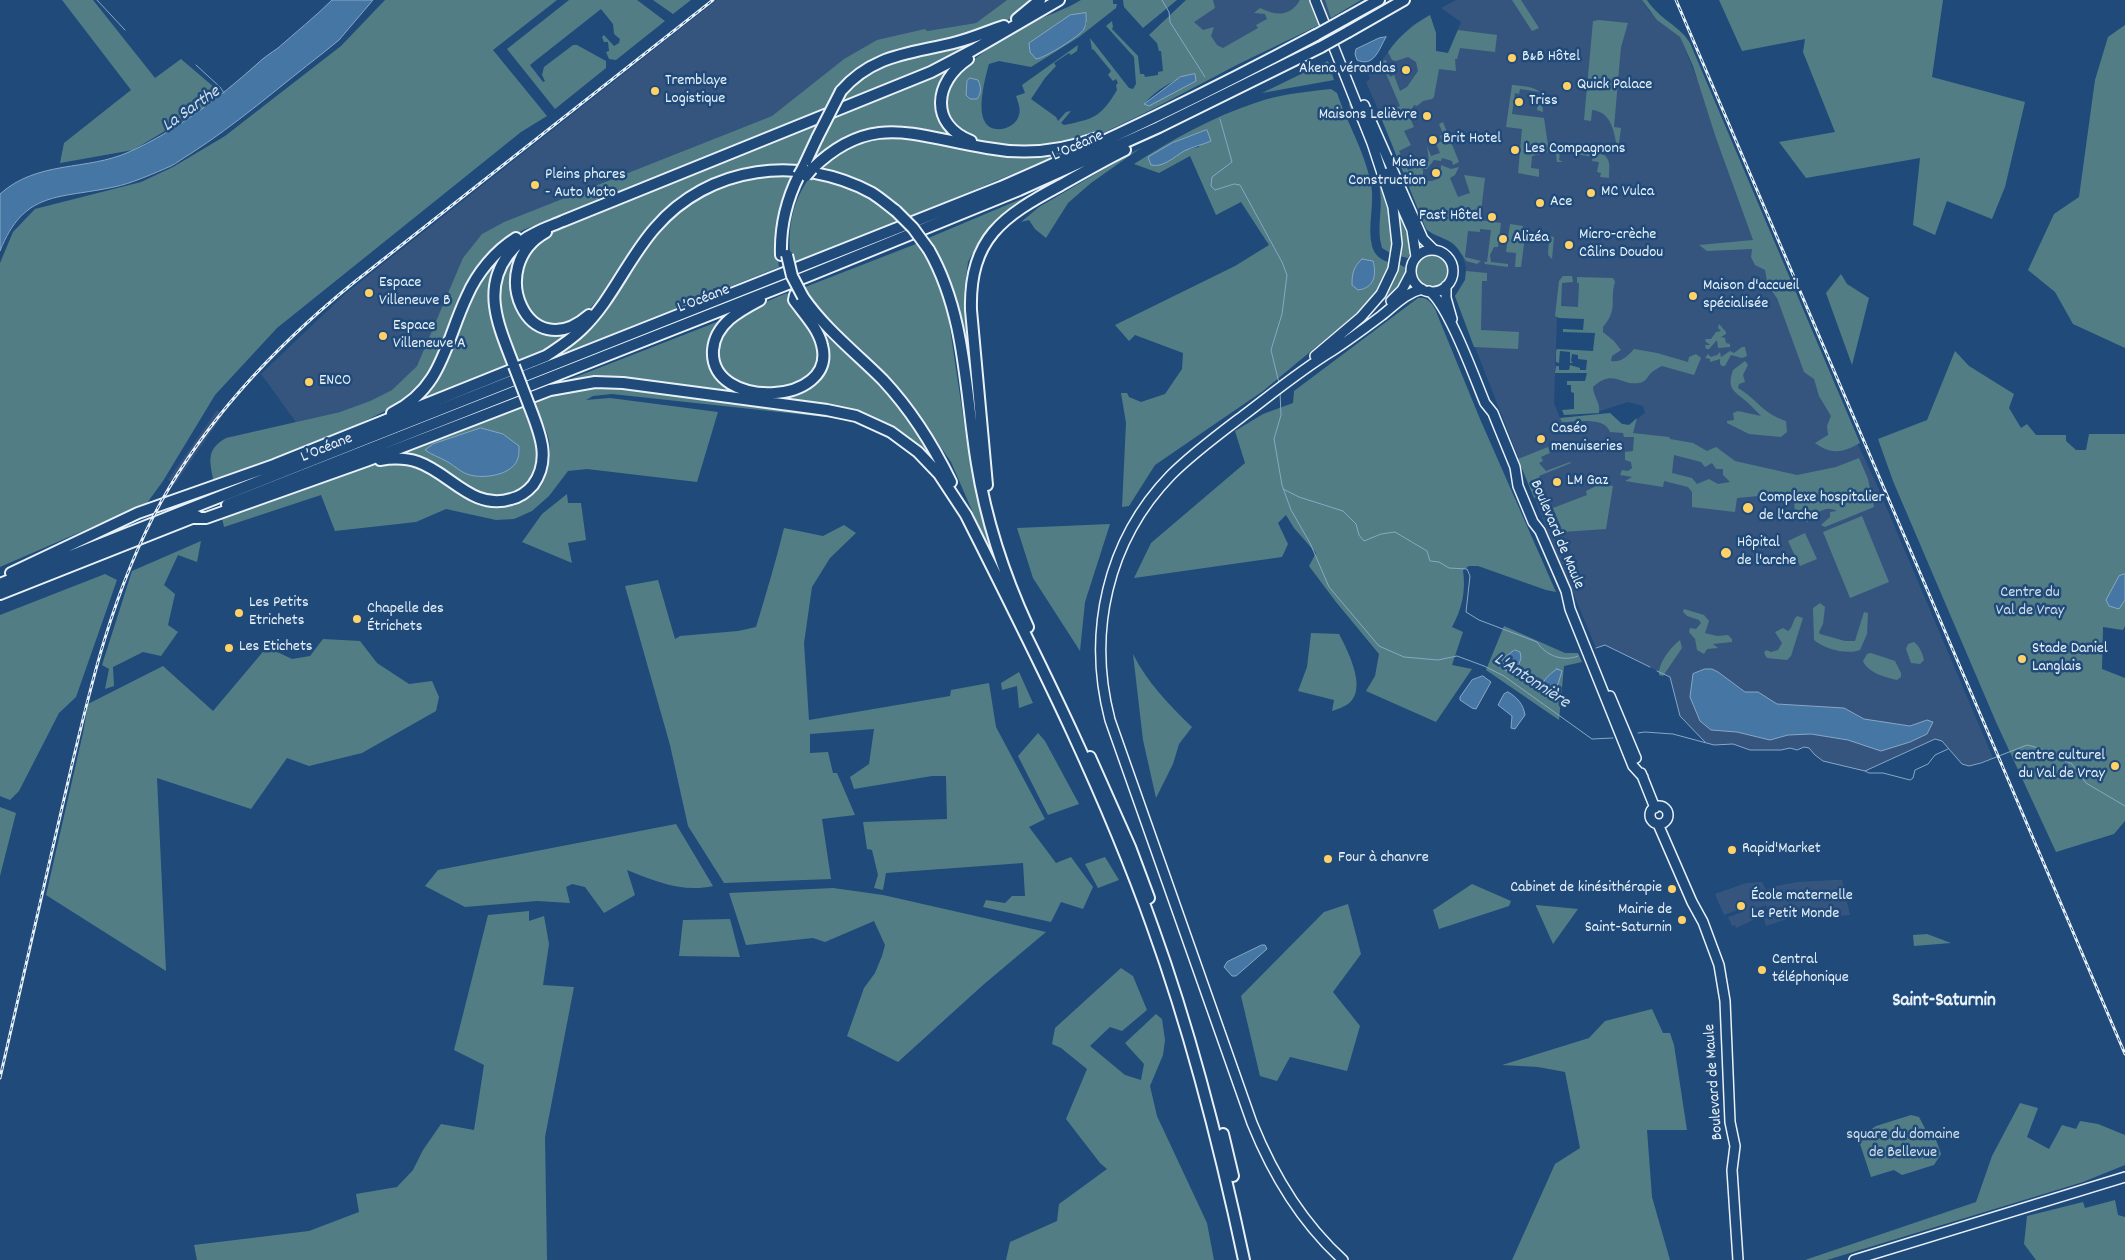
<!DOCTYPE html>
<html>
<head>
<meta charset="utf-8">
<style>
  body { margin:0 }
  canvas { display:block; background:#1f4a7a }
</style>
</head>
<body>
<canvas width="2125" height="1260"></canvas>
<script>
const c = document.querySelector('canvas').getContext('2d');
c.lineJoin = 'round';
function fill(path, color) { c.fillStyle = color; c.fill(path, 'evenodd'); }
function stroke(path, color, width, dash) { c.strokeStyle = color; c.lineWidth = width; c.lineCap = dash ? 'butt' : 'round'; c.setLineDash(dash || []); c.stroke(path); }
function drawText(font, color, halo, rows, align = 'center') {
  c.font = font + ' Dekko,sans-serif'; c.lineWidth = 5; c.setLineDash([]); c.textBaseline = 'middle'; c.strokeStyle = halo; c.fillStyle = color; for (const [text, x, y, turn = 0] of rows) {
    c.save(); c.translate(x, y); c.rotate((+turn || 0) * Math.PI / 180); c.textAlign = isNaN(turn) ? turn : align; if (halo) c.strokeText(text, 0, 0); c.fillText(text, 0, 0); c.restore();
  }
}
const built = new Path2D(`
  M 717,0 L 1007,0 L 976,23 L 926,31 L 844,59 L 772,116 L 504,222 L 482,234 L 440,313 L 417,366 L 392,390 L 370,401 L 340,412 L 296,422 L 261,374 L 345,294 Z
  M 1213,0 L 1361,0 L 1313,28 L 1218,74 L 1188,22 L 1215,8 Z
  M 1456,0 L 1642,0 L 1649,11 L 1680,37 L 1762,240 L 1876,483 L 1993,758 L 1969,766 L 1962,764 L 1942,741 L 1935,739 L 1865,771 L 1823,761 L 1815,755 L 1809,748 L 1804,747 L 1797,750 L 1790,748 L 1781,750 L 1750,750 L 1733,744 L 1714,745 L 1706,743 L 1680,716 L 1670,677 L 1605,645 L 1596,648 L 1548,533 L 1455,296 L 1465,280 L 1466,268 L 1463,257 L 1457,247 L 1448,240 L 1432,234 L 1366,82 L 1370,79 L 1368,72 L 1379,64 L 1398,39 L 1413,25 L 1430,15 L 1436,33 L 1436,51 L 1448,53 L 1461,22 L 1441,8 ZM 1557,316 L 1598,318 L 1587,399 L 1600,411 L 1628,402 L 1643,406 L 1645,413 L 1629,425 L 1622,424 L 1610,413 L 1560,418 L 1554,403 Z
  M 217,410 L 223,415 L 175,484 L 168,480 Z
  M 1833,880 L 1842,880 L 1850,915 L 1787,919 L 1766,926 L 1763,915 L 1768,912 L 1766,905 L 1752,910 L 1755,919 L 1736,928 L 1735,925 L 1732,926 L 1728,917 L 1743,912 L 1742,908 L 1724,915 L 1715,894 L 1746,883 L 1762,882 L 1766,890 L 1776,886 L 1798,882 Z`);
const green = new Path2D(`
  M 62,0 L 93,0 L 155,78 L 181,59 L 222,94 L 197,112 L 133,150 L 60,163 L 64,143 L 131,90 Z
  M 385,0 L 557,0 L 493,50 L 547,116 L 521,132 L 277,328 L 215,395 L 163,481 L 147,503 L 0,567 L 0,263 L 13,232 L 35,209 L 141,182 L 173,167 L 225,136 L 341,46 Z
  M 569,0 L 637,0 L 665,21 L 616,60 L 609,59 L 606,52 L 609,51 L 608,42 L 604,42 L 602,37 L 604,35 L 614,46 L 619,43 L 620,39 L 614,34 L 613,24 L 601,9 L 535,61 L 530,65 L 543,82 L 545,81 L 542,75 L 544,67 L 573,45 L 577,45 L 606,61 L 606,68 L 555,109 L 507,49 Z
  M 653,0 L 691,0 L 673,14 Z
  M 1007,0 L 1032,0 L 1017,14 L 1000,25 L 874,60 L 827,111 L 523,230 L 511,237 L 493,253 L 422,385 L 403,402 L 359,424 L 214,483 C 210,462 205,450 226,438 L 340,412 L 370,401 L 392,390 L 417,366 L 463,258 L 482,234 L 504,222 L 772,116 L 844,59 L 877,40 L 925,29 L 927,31 L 976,23 Z
  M 1081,0 L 1113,0 L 1113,4 L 1117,4 L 1116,8 L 1079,37 L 1031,67 L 999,61 L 989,64 C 985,78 977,109 985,122 C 992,135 1016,129 1019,115 C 1021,109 1018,102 1016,96 L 1025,93 L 1022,85 L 1078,45 L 1077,51 L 1071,55 L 1069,53 L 1054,63 L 1056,66 L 1045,78 L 1031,99 L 1056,117 L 1058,121 L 1066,112 L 1071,111 L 1061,123 L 1064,125 C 1094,119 1101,117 1117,90 L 1116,85 L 1118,83 L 1116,79 L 1113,81 L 1108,75 L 1111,71 L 1093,49 L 1092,50 L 1090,38 L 1129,88 L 1133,89 L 1136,84 L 1134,57 L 1106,26 L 1112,21 L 1113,27 L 1112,29 L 1138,56 L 1140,74 L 1144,74 L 1145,77 L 1158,75 L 1158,72 L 1163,71 L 1161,51 L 1159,51 L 1157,43 L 1149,35 L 1186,0 L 1213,0 L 1215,8 L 1194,22 L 1203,30 L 1214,27 L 1211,36 L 1217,45 L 1223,48 L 1258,28 L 1256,25 L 1267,19 L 1265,14 L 1254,13 L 1260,8 C 1276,16 1290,17 1300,0 L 1311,0 L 1321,24 C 1286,42 1250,57 1216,76 C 1184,92 1154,109 1122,124 C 1109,130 1096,137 1083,140 C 1046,149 956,158 947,107 C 944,93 949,83 958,73 C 978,54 1006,37 1030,24 C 1046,15 1065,10 1081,0 ZM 1070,15 L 1087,23 C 1078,44 1050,47 1030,52 L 1029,43 ZM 1195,74 L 1196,81 L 1149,105 L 1144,104 C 1157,89 1175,78 1195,74 Z
  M 1123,0 L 1177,0 L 1143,28 L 1124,7 Z
  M 1325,0 L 1361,0 L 1331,18 Z
  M 1512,0 L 1521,0 L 1539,28 L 1532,31 Z
  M 1642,0 L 1647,0 C 1659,19 1680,26 1690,43 L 1860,443 C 1842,453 1832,455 1815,443 L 1828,435 L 1827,426 L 1831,416 L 1819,396 L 1814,379 L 1804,372 L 1777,298 L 1768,286 L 1765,270 L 1755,265 L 1751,257 L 1752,249 L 1707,251 L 1699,245 L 1753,240 L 1716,138 L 1693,66 L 1680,37 L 1657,20 Z
  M 1719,0 L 1943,0 L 1932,77 L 2025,102 L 2005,187 L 1992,219 L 1947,201 L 1935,235 L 1913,225 L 1920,158 L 1806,178 L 1779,142 L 1835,132 L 1803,52 L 1805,39 L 1742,51 Z
  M 1430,15 L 1436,33 L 1436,51 L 1448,53 L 1458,30 L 1497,35 L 1495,52 L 1460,48 L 1457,59 L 1455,59 L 1456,71 L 1439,69 L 1434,97 L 1432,99 L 1423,101 L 1417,106 L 1414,105 L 1410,112 L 1414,115 L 1410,118 L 1414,127 L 1404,131 L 1411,145 L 1399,151 L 1408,170 L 1429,161 L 1427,146 L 1431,156 L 1440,153 L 1436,144 L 1442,141 L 1440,136 L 1443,134 L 1439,124 L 1443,122 L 1459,162 L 1453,165 L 1452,161 L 1442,158 L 1441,161 L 1434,160 L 1427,169 L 1423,169 L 1423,181 L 1432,181 L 1440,178 L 1441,165 L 1451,169 L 1459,167 L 1455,175 L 1450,178 L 1458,197 L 1470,193 L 1464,175 L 1485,178 L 1480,220 L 1501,223 L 1498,247 L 1494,247 L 1490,255 L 1491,262 L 1508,264 L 1508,267 L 1485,264 L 1484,262 L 1487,262 L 1491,230 L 1480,229 L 1480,232 L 1468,231 L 1465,257 L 1481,261 L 1477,264 L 1466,261 C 1461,253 1456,244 1447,240 C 1439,236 1433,235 1426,229 L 1380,115 L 1400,106 L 1381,62 L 1384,60 L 1387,61 L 1386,65 L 1390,77 L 1394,75 L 1400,91 L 1407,87 L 1418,71 L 1416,62 L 1408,57 L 1396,61 L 1392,60 L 1388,52 C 1400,35 1413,25 1430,15 Z
  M 1599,20 L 1628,23 L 1621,47 L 1614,127 L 1621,128 L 1618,151 C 1614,134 1613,112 1592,110 L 1591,121 L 1584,120 L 1593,21 Z
  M 2125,25 L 2125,348 L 2073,324 L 2055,292 L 2028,270 L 2054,214 L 2079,197 L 2095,80 L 2108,37 Z
  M 966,46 L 916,73 L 835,107 L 860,74 L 923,52 Z
  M 1328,61 L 1334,80 L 1262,93 Z
  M 950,69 L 941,85 L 939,111 L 965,141 L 875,130 L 805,168 L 829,119 Z
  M 1512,85 C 1522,86 1534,86 1541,93 L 1543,112 L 1537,110 L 1540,92 L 1520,89 L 1519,94 L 1515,93 L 1512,114 L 1544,118 L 1549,152 L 1532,156 L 1531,168 L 1539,169 L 1539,177 L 1518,173 L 1522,129 L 1506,127 Z
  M 1331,89 L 1337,93 C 1347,123 1365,152 1371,184 C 1375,204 1367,226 1372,246 C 1375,256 1381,260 1391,263 L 1387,277 L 1375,295 L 1357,313 L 1263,391 L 1155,465 L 1129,506 L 1122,507 L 1126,423 L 1121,393 L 1127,393 L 1129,397 L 1141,402 L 1165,394 L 1182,369 L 1183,353 L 1135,335 L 1129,341 L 1115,325 L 1235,266 L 1269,245 L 1241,202 L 1216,215 L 1190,156 L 1159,173 L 1134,164 C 1172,140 1212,117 1255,103 C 1279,94 1305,92 1331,89 ZM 1207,130 L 1199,147 L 1148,157 L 1172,143 Z
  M 1352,95 C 1367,139 1398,208 1392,254 L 1382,248 C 1376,229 1383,210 1380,190 C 1377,161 1361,131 1349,105 Z
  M 822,121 L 799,167 L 771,167 L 686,197 L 586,313 L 571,323 L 545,324 L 528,313 L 518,280 L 526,255 L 549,234 Z
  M 874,135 L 1065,152 L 907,218 L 899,210 L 816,170 L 832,155 Z
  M 1142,147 L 1091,183 L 1068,203 L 1046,238 L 1035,229 L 1029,220 L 1021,222 L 1039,207 Z
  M 1562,147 L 1601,153 C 1612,159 1609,167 1609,178 L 1600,177 L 1601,173 L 1597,172 L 1599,162 L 1592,161 L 1593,157 L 1576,154 L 1576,151 L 1564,150 L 1564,154 L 1560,153 L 1559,160 L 1563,162 L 1557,162 L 1556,154 L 1559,149 Z
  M 796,174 C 781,207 774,230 779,267 L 542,362 L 560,352 L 646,241 L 682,205 L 741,177 Z
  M 810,177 C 842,184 877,196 901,220 L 791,264 C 787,231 791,203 810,177 Z
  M 1040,191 L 1006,211 L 980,239 L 968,262 L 964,292 L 976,414 L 959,309 L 936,254 L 926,239 Z
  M 1397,209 L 1412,248 L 1408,258 L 1399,256 Z
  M 1510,224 L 1523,226 L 1523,233 L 1554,237 L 1552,259 L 1548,255 L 1549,240 L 1525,237 L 1521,267 L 1515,267 L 1516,253 L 1506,252 Z
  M 921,242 L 945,295 L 967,443 L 992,557 L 951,462 L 913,407 L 863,351 L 826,320 L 800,289 Z
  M 526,243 C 523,248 518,253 515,259 C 506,279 511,310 529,323 C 535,327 542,333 549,333 C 560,333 573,327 583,324 L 548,351 L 517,364 C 502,319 482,279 526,243 Z
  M 509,247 L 498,261 L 492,278 L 491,319 L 511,367 L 405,410 C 448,382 452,342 469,298 C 477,277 493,262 509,247 Z
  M1414 271a17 17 0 1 1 34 0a17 17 0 1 1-34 0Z
  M 1397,263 L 1406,268 C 1404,287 1392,295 1377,305 Z
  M 1466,271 L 1487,273 L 1487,281 L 1482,281 L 1481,330 L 1519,332 L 1518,349 L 1474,347 L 1455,296 L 1465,280 Z
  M 1841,274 L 1847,284 L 1869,298 L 1852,365 L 1826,293 Z
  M 1563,276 L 1572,276 L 1573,282 L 1562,283 L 1561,306 L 1578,307 L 1579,284 L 1577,282 L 1577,277 L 1613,278 L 1615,282 C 1609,302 1619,308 1603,327 L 1603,332 L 1614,341 L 1621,350 L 1612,356 L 1611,361 C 1621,363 1628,356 1634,349 L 1657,353 L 1688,362 L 1689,357 L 1696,354 L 1701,358 L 1694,375 L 1662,366 C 1658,368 1654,370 1651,373 C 1647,377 1646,382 1639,383 C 1621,386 1613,368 1593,387 C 1593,396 1601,403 1599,413 L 1564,415 L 1562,410 L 1574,409 L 1574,393 L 1571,392 L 1571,385 L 1567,385 L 1567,381 L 1585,381 L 1587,373 L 1555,373 L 1556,366 L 1559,366 L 1559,370 L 1569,370 L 1570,365 L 1580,368 L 1580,370 L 1586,370 L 1587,360 L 1578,359 L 1578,355 L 1572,354 L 1571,361 L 1573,363 L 1570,363 L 1570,352 L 1560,351 L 1559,363 L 1556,362 L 1556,351 L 1557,349 L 1593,351 L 1595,333 L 1563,332 L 1563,329 L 1583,330 L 1584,319 L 1559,318 L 1555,316 L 1559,281 Z
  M 787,293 C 797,310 816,328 819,349 C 826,388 764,397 738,383 C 728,378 720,367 718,357 C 718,354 717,349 717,346 C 720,320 767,301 787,293 Z
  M 1418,298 C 1427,297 1430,301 1435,309 L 1480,419 L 1556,592 L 1546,590 L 1478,566 L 1469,566 L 1463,570 C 1466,591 1462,609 1452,627 L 1463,632 L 1452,665 L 1472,669 L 1436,722 L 1366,691 L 1375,676 L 1379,654 L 1336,602 L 1309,566 L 1316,553 L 1294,528 L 1286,515 L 1278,523 L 1288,544 L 1282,557 L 1134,578 L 1151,543 L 1245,463 L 1235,431 L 1263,414 L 1293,403 L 1294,391 Z
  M 722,320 L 716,329 L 713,370 L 725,385 L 744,393 L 809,386 L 821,375 L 827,364 L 828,349 L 821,332 L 855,361 L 902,410 L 942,470 L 882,423 L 627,380 L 550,387 Z
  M 1719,324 L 1726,332 L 1726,334 L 1721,337 L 1725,338 L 1726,343 L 1730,344 L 1730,347 L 1718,348 L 1717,340 L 1709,349 L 1706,349 L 1705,345 L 1710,345 L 1705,341 L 1706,339 L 1711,339 L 1716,332 L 1721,331 L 1718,328 Z
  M 1742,347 L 1745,347 L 1747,356 L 1742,358 L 1731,355 L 1725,366 L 1722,366 L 1720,364 L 1720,359 L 1710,362 L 1710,359 L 1705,358 L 1708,354 L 1711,357 L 1716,355 L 1716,356 L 1720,352 L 1721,357 L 1730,351 L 1734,353 Z
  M 1955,351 L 1969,366 L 2014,394 L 2009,408 L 2021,428 L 2027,424 L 2036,435 L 2066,435 L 2066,441 L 2076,450 L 2086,450 L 2089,434 L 2125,434 L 2125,626 L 2123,630 L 2103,627 L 2102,669 L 2125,678 L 2125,821 L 2114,834 L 2056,852 L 1996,722 L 1893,481 L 1878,439 L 1927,420 Z
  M 1745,361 L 1748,365 L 1743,375 L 1745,382 L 1739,384 L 1738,388 C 1758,400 1762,413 1786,421 L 1787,432 L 1781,437 L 1749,434 L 1727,423 L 1727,421 L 1734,420 L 1733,413 L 1738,411 L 1761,416 C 1756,411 1752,406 1747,402 C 1735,391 1726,390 1733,370 Z
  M 586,388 L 617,388 L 844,419 L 612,394 L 593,396 L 586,400 L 610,398 L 718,412 L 697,482 L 587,469 L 568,471 L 549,496 L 532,511 L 514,519 L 496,520 L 446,509 L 416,522 L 335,531 L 321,495 L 224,527 L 222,518 C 256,506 291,493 325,481 C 346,474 368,463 390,462 C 439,459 463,519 515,503 C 526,499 536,491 541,482 C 559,447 547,432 532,401 L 550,393 Z
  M 525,402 C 529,415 538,436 539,450 C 540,476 517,501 490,495 C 470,491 454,474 437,465 C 426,458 410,456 397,453 ZM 481,428 L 501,473 C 470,479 472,477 447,461 C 440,457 432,455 425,450 L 433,444 Z
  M 1610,413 L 1622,424 L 1629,425 L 1637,418 L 1633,433 L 1669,437 L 1670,439 L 1693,443 L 1707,451 L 1716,447 L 1735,461 L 1797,475 L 1836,467 L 1859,458 L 1868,479 L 1874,507 L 1825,527 L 1821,525 L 1830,517 L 1830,512 L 1837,511 C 1824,504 1817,514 1807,522 L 1795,511 L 1794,502 L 1759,496 L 1737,498 L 1735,512 L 1692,507 L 1692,492 L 1688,487 L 1664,481 L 1663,487 L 1625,481 L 1632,477 L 1620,475 L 1622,470 L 1628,471 L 1632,468 L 1631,462 L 1625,460 L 1625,452 L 1633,451 L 1634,437 L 1624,437 L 1623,433 L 1610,432 C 1605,416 1575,422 1562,422 L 1560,418 ZM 1674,455 L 1701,462 L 1705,467 L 1712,463 L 1716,469 L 1723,469 L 1723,475 L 1730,482 L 1718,484 L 1709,479 L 1697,484 L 1692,478 L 1672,473 Z
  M 1548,447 L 1550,453 L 1541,457 L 1543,461 L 1539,463 L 1546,471 L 1570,462 L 1571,463 L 1539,476 L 1546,494 L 1534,498 L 1518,459 Z
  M 1600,484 L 1613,486 L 1606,529 L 1563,532 L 1553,508 L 1587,495 L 1586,491 Z
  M 567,494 L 568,503 L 581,503 L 586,540 L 568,543 L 572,563 L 522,542 L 542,514 Z
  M 1862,516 L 1889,582 L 1850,598 L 1823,532 Z
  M 1110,524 L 1085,602 L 1080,651 L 1033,578 L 1017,528 Z
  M 844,525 L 856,533 L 830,558 L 812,587 L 804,643 L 809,720 L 950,696 L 951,690 L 989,683 L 996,727 L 1045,819 L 1029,827 L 1056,863 L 1071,857 L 1093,887 L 1083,909 L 1061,902 L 1051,922 L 983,907 L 986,900 L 1005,903 L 1012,896 L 1025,896 L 1023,863 L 886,873 L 883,890 L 874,888 L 878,875 L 872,850 L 867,849 L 863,822 L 947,819 L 946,776 L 932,776 L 854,789 L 850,777 L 869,764 L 874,729 L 810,734 L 810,753 L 828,752 L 833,773 L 837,773 L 855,815 L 822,819 L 831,879 L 724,883 L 688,826 L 670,745 L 625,586 L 658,580 L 675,639 L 680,636 L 738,631 L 756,627 C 766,594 776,561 784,528 L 823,536 Z
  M 1805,533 L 1817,559 L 1800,566 L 1788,541 Z
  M 201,541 L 197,562 L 178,555 L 164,585 L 175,594 L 168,625 L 178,632 L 161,656 L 143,652 L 113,667 L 114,686 L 105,689 L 109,669 L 102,665 L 132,571 Z
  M 105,574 L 117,580 L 76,697 L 59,713 L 19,791 L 10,800 L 0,796 L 0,615 Z
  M 1820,603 L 1825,607 L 1823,624 L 1819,632 L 1820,634 L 1845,641 L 1855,641 L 1864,612 L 1868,613 L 1867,634 L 1860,650 C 1846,655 1825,649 1814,640 L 1813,608 Z
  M 1684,609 L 1704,615 L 1709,621 L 1705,633 L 1717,636 L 1728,635 L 1732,639 L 1732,642 L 1713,644 L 1718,648 L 1707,649 L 1704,654 L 1697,650 L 1695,639 L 1689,632 L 1690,628 L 1696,629 L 1701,623 L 1699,620 L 1687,616 L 1683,612 Z
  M 1797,616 L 1803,618 L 1791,656 L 1787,660 L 1767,658 L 1764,653 L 1766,650 L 1771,652 L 1778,650 L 1782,643 L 1775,632 L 1783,628 L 1788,631 C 1793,628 1792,621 1797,616 Z
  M 1504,626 L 1565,653 L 1578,653 L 1582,662 L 1564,666 L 1559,720 L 1486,670 Z
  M 1311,633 L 1339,634 C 1347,649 1365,684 1352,700 C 1348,706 1338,709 1332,711 L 1334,700 L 1298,691 L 1307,667 Z
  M 323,639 L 360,641 L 377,663 L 409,684 L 432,681 L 439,697 L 436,711 L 362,753 L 309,766 L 287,758 L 251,809 L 157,778 L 166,971 L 46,895 L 83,733 L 88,704 L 163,666 L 213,711 L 267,647 L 292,659 L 310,656 Z
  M 1680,640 L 1682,648 L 1663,676 L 1659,675 C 1658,663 1671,647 1680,640 Z
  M 1914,642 C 1920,647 1922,652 1924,660 L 1920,664 L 1911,663 L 1906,649 L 1908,644 Z
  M 1871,653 L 1895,661 L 1901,673 L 1901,677 L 1897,680 C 1885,677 1868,673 1863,661 L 1867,654 Z
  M 1133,654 C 1146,681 1170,706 1192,727 L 1179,744 L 1173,764 L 1156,798 L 1143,740 Z
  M 1019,672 L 1033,703 L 1019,708 L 1017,686 L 1002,690 L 1001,683 Z
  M 1038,733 L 1045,741 L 1079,804 L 1048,815 L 1018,756 Z
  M 0,807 L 16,813 L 0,876 Z
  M 676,824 L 713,886 C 683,893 654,881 627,870 L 635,895 L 604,913 L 585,887 L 572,884 L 566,887 L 570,903 L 537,901 L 465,907 L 425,886 L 438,870 Z
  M 1105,857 L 1119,880 L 1098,888 L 1085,864 Z
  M 1472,884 L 1511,901 L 1509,906 L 1439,929 L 1433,910 Z
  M 833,888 L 883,895 L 1046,932 L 983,985 L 898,1062 L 847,1036 L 864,988 L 875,973 L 882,956 L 885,945 L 874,921 L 825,942 L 813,938 L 746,945 L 729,893 Z
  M 1348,904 L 1361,954 L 1333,992 L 1360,1026 L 1347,1071 L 1290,1057 L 1277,1081 L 1260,1076 L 1241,996 L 1324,912 Z
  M 1536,905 L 1578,909 L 1553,944 L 1536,906 Z
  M 529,911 L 529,921 L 544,916 L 549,944 L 543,985 L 574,987 L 545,1137 L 547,1260 L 197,1260 L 194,1245 L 309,1231 L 359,1212 L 356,1194 L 397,1187 L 413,1170 L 423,1150 L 441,1124 L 474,1130 L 484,1065 L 454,1050 L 488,915 Z
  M 730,919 L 740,957 L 679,956 L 683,920 Z
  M 1927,934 L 1951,943 L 1914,946 L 1913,935 Z
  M 1121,968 L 1133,976 L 1147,1010 L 1122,1031 L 1110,1027 L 1090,1046 L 1125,1075 L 1141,1080 L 1144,1064 L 1125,1043 L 1156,1014 L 1162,1019 L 1165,1040 L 1163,1055 L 1150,1086 L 1157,1116 L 1207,1223 L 1214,1260 L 1006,1260 L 1010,1242 L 1057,1221 L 1059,1204 L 1107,1169 L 1100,1163 L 1066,1119 L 1087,1069 L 1061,1048 L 1052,1044 L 1055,1028 Z
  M 1652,1009 L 1663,1033 L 1670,1033 L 1674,1045 L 1687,1130 L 1647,1130 L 1652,1197 L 1670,1260 L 1512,1260 L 1555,1164 L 1580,1148 L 1565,1072 L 1538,1067 L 1502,1065 L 1589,1038 L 1605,1021 Z
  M 2020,1103 L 2038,1108 L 2027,1137 L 2049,1149 L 2062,1125 L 2076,1129 L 2080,1121 L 2098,1124 L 2125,1135 L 2125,1165 L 2083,1182 L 1827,1260 L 1805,1260 L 1976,1202 L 1992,1156 Z
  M 1911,1115 L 1919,1117 L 1930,1138 L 1936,1140 L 1941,1154 L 1934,1165 L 1902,1175 L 1894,1170 L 1871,1177 L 1858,1138 L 1876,1126 Z
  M 2115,1200 L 2118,1215 L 2125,1217 L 2125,1260 L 2036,1260 L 2024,1244 L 2027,1216 L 2083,1202 L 2085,1208 Z`);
const water = new Path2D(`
  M 332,0 L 373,0 L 339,40 L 323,53 C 279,87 237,124 190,154 C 183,158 177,163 171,166 C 155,173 130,184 114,187 C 59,199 24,190 0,251 L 0,194 C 38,160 87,171 129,152 C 176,131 219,98 257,64 C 263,58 271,53 278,48 C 296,32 315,17 332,0 Z
  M 1086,13 C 1086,18 1087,23 1084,29 C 1080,36 1045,58 1036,59 L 1030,52 L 1029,43 L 1070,15 Z
  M 1386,37 C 1379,49 1374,68 1357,60 L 1355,54 L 1356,49 L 1379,38 Z
  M 1195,74 L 1196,81 L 1149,106 L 1144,104 L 1180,77 Z
  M 970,78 L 978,80 C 981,87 982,92 977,99 L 970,99 L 966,95 L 967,81 Z
  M 1207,130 L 1211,141 C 1202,145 1192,147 1184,151 C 1174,157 1163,168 1151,165 L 1148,157 L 1172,143 Z
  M 1362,259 L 1373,261 C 1377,275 1374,288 1358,290 L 1352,285 C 1352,274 1353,267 1362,259 Z
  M 481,428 L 503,434 L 519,446 C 519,450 519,455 518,458 C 513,475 485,479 470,475 C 461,473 454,465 446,461 C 439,457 432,455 425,450 L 433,444 Z
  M 2125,574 L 2125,600 L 2119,609 L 2109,606 L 2106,600 L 2119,576 Z
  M 1515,650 L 1520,652 L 1521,658 L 1517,670 L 1513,672 L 1505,670 L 1503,659 Z
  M 1557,669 L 1562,671 L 1558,684 L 1549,693 L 1540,693 C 1541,682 1548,675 1557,669 Z
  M 1705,669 L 1712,669 L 1718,672 L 1745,692 L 1758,692 L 1777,704 L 1844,708 L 1864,719 L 1910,726 L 1927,720 L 1933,722 L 1927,734 L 1910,742 L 1881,751 L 1848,740 L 1811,734 L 1788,735 L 1770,740 L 1737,732 L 1711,730 L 1700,721 L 1690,697 L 1693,674 Z
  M 1483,676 L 1491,682 L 1476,709 L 1472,708 L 1460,700 L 1460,697 L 1472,680 Z
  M 1508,692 C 1518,698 1523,704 1525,715 L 1515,729 L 1511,728 L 1512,716 L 1498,705 L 1504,694 Z
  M 1262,945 L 1265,945 L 1267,949 L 1236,976 L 1232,976 L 1224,967 L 1227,962 Z`);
const stream = new Path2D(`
  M 97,0 L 125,30
  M 1162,0 L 1169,12 L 1170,22 L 1205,77
  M 196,65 L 220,87 L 224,93
  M 1220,119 L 1232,162 L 1212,177 L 1211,186 L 1215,190 L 1234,184 L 1240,185 L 1282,262 L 1287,275 L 1282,314 L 1271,350 L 1279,383
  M 1280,392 L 1281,415 L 1274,439 L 1282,485 L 1291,510 L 1310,543 L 1329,587 L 1379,646 L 1404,657 L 1438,660 L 1457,656 L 1484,666 L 1504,676 L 1592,739 L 1613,738
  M 1283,489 L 1299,497 L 1343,511 L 1356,524 L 1359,535 L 1364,541 L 1381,534 L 1395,532 L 1427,551 L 1430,561 L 1439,562 L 1449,568 L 1467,569 L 1470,576 L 1466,612 L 1479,620 L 1537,642 C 1546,656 1563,662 1578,656
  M 1596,648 L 1605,645 L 1650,667
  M 1657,671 L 1670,677 L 1680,716 L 1705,742
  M 1638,733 L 1645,732 L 1673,734 L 1714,745 L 1733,744 L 1750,750 L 1781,750 L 1790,748 L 1797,750 L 1804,747 L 1809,748 L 1815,755 L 1823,761 L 1865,771 L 1935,739 L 1942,741 L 1962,764 L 1969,766 L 1981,763 L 2027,745 L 2039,748 L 2072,764 L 2086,783 L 2125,806
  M 1865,771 L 1869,773 L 1883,773 L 1910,780 L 1913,778 L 1915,770 L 1928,764 L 1935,755 L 1948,749`);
const major = new Path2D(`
  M 1315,0 L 1372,143 L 1393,207 L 1397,244 L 1393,269 L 1381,294 L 1361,317 L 1315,356
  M 1364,105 L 1423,239 L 1434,250
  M 1387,173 L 1412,230 L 1416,257
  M1411 271a21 21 0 1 1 42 0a21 21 0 1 1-42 0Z
  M 1446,286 L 1446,298 L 1452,319
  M 1429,291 C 1448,304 1475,379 1485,403 L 1493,413 L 1497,423 L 1515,467 L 1518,486 L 1533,522 L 1540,531 L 1566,591 L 1570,609 L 1633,766 L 1643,777
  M 1391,301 L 1402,290 L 1411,273
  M 1610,696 L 1636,758
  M 1641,773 L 1655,808
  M1650 815a9 9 0 1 1 18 0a9 9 0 1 1-18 0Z
  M 1658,824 L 1692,902 L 1703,922 L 1719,965 L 1725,1001 L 1730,1122 L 1735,1146 L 1732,1170 L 1738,1260
  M 1343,1260 C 1301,1222 1273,1175 1252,1123 L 1110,720 C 1087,633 1107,541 1171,475 C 1193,453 1219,434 1244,415 C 1273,393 1301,370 1332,351 C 1349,340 1365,328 1381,316 C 1394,306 1405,293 1422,289
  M 1854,1260 L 2125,1177`);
const highway = new Path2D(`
  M 1017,19 L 1040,0
  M 1343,20 L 1379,0
  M 1348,32 L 1404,0
  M 968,59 C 934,82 929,124 971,141
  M 841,91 C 874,53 912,54 957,42 C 973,38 988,31 1004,26
  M 803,168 L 817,138
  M 812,169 C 872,110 916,137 987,148 C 1024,155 1062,151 1097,138
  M 546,232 C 484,266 528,368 589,315
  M 929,250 C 966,315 965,392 977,464 C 986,520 1004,575 1028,627
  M 781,255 C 780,226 786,201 799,175
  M 803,297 C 825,329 856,353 883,380 C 912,411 933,445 951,482
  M 760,300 C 739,311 715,324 713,350 C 709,411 838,406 822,345 C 818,328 804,314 794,300 L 795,295
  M 514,366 C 500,329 481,291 508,255 C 515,246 524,238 535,233 C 544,228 554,225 563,221 L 931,72 L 973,50 L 1059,0
  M 392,413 C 443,388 445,342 467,296 C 477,273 495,251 516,238
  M 380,460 C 392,458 406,458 418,462 C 450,473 473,511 511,499 C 520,497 527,492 533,485 C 552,459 539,431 529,405
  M 987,485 L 971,310 C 969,238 1003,216 1061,185 C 1082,173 1103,161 1125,150
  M 227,505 L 808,276 L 1019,190 L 1159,127 L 1321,47
  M 193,518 L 206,518 L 366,461 L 550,390 L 595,382 L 623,383 L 827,410 L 856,416 L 891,432 L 918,452 L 939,474 L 966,515 C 1033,649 1103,786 1153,928 C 1192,1036 1220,1147 1244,1260
  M 11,573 L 138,513 L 274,465 L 546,356 C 558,348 571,340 582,329 C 612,300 627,260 655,228 C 709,165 800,154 872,193 C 880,198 888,205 896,211
  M 0,584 L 1001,187 C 1108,141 1213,90 1316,35
  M 0,594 L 197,516
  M 1090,757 L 1130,847 L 1149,898
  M 1223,1134 L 1233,1176`);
const rail = new Path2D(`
  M 1676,0 L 2125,1054
  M 0,1078 C 21,985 42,892 64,799 C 88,696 110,595 161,502 C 209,416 277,345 352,284 L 713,0`);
const highwayBridge = new Path2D(`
  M 1316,35 L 1343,20
  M 1321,47 L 1348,32
  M 817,138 L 841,91
  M 799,175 L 803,168
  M 806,176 L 812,169
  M 896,211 L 913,228 L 929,250
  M 787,255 L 792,276 L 803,297
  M 514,366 L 529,405`);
const markers = [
  [1512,58,5,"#ffd166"],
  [1406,70,5,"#ffd166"],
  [1567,86,5,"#ffd166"],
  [655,91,5,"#ffd166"],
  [1519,102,5,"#ffd166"],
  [1427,116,5,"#ffd166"],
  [1433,140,5,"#ffd166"],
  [1515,150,5,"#ffd166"],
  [1436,173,5,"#ffd166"],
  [535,185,5,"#ffd166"],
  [1591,193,5,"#ffd166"],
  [1540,203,5,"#ffd166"],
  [1492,217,5,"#ffd166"],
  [1503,239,5,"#ffd166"],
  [1569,245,5,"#ffd166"],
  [369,293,5,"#ffd166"],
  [1693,296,5,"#ffd166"],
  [383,336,5,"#ffd166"],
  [309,382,5,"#ffd166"],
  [1541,439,5,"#ffd166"],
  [1557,482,5,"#ffd166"],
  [1748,508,6,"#ffd166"],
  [1726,553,6,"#ffd166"],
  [239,613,5,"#ffd166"],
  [357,619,5,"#ffd166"],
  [229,648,5,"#ffd166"],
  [2022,659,5,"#ffd166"],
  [2115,766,5,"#ffd166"],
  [1732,850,5,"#ffd166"],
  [1328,859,5,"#ffd166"],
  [1672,889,5,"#ffd166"],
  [1741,906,5,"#ffd166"],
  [1682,920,5,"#ffd166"],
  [1762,970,5,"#ffd166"]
];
const poiNames = [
  ["B&B Hôtel",1522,58],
  ["Akena vérandas",1396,70,"right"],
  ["Tremblaye",665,82],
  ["Logistique",665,100],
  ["Quick Palace",1577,86],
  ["Triss",1529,102],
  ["Maisons Lelièvre",1417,116,"right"],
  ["Brit Hotel",1443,140],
  ["Les Compagnons",1525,150],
  ["Maine",1426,164,"right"],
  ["Construction",1426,182,"right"],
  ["Pleins phares",545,176],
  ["- Auto Moto",545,194],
  ["MC Vulca",1601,193],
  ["Ace",1550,203],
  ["Fast Hôtel",1482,217,"right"],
  ["Micro-crèche",1579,236],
  ["Câlins Doudou",1579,254],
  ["Alizéa",1513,239],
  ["Espace",379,284],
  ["Villeneuve B",379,302],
  ["Maison d'accueil",1703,287],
  ["spécialisée",1703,305],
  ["Espace",393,327],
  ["Villeneuve A",393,345],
  ["ENCO",319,382],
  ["Caséo",1551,430],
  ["menuiseries",1551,448],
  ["LM Gaz",1567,482],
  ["Complexe hospitalier",1759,499],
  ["de l'arche",1759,517],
  ["Hôpital",1737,544],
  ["de l'arche",1737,562],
  ["Les Petits",249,604],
  ["Etrichets",249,622],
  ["Chapelle des",367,610],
  ["Étrichets",367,628],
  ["Les Etichets",239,648],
  ["Stade Daniel",2032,650],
  ["Langlais",2032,668],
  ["centre culturel",2105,757,"right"],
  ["du Val de Vray",2105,775,"right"],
  ["Rapid'Market",1742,850],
  ["Four à chanvre",1338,859],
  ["Cabinet de kinésithérapie",1662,889,"right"],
  ["École maternelle",1751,897],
  ["Le Petit Monde",1751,915],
  ["Mairie de",1672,911,"right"],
  ["Saint-Saturnin",1672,929,"right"],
  ["Central",1772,961],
  ["téléphonique",1772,979]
];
const streetNames = [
  ["L’Océane",1078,147,-24],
  ["L’Océane",704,300,-21],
  ["L’Océane",327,449,-22],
  ["Boulevard de Maule",1556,535,67],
  ["Boulevard de Maule",1715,1082,-94]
];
const parkNames = [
  ["Centre du",2030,594],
  ["Val de Vray",2030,612],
  ["square du domaine",1903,1136],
  ["de Bellevue",1903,1154]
];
const waterNames = [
  ["La Sarthe",192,110,-35],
  ["L'Antonnière",1531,682,33]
];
const quarterNames = [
  ["Saint-Saturnin",1944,1002]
];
fill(built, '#35557f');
fill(green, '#537d85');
fill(water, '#4676a3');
stroke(water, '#87a7c5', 1);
stroke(stream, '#87a7c5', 1);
stroke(major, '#e8f1f8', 12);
stroke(highway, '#e8f1f8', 14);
stroke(major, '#1f4a7a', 9);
stroke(highway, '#1f4a7a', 10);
stroke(rail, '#e8f1f8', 3);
stroke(rail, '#1f4a7a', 1, [4]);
stroke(highwayBridge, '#e8f1f8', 14, []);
stroke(highwayBridge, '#1f4a7a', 10);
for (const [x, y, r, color] of markers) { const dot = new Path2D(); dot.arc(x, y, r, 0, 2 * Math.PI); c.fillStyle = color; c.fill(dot); stroke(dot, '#1f4a7a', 2); }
drawText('16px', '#e8f1f8', '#1f4a7a', poiNames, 'left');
drawText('16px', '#e8f1f8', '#1f4a7a', streetNames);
drawText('16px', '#d2e0e7', '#1f4a7a', parkNames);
drawText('italic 18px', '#d0dfeb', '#1f4a7a', waterNames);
drawText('bold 19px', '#e8f1f8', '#1f4a7a', quarterNames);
</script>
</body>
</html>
